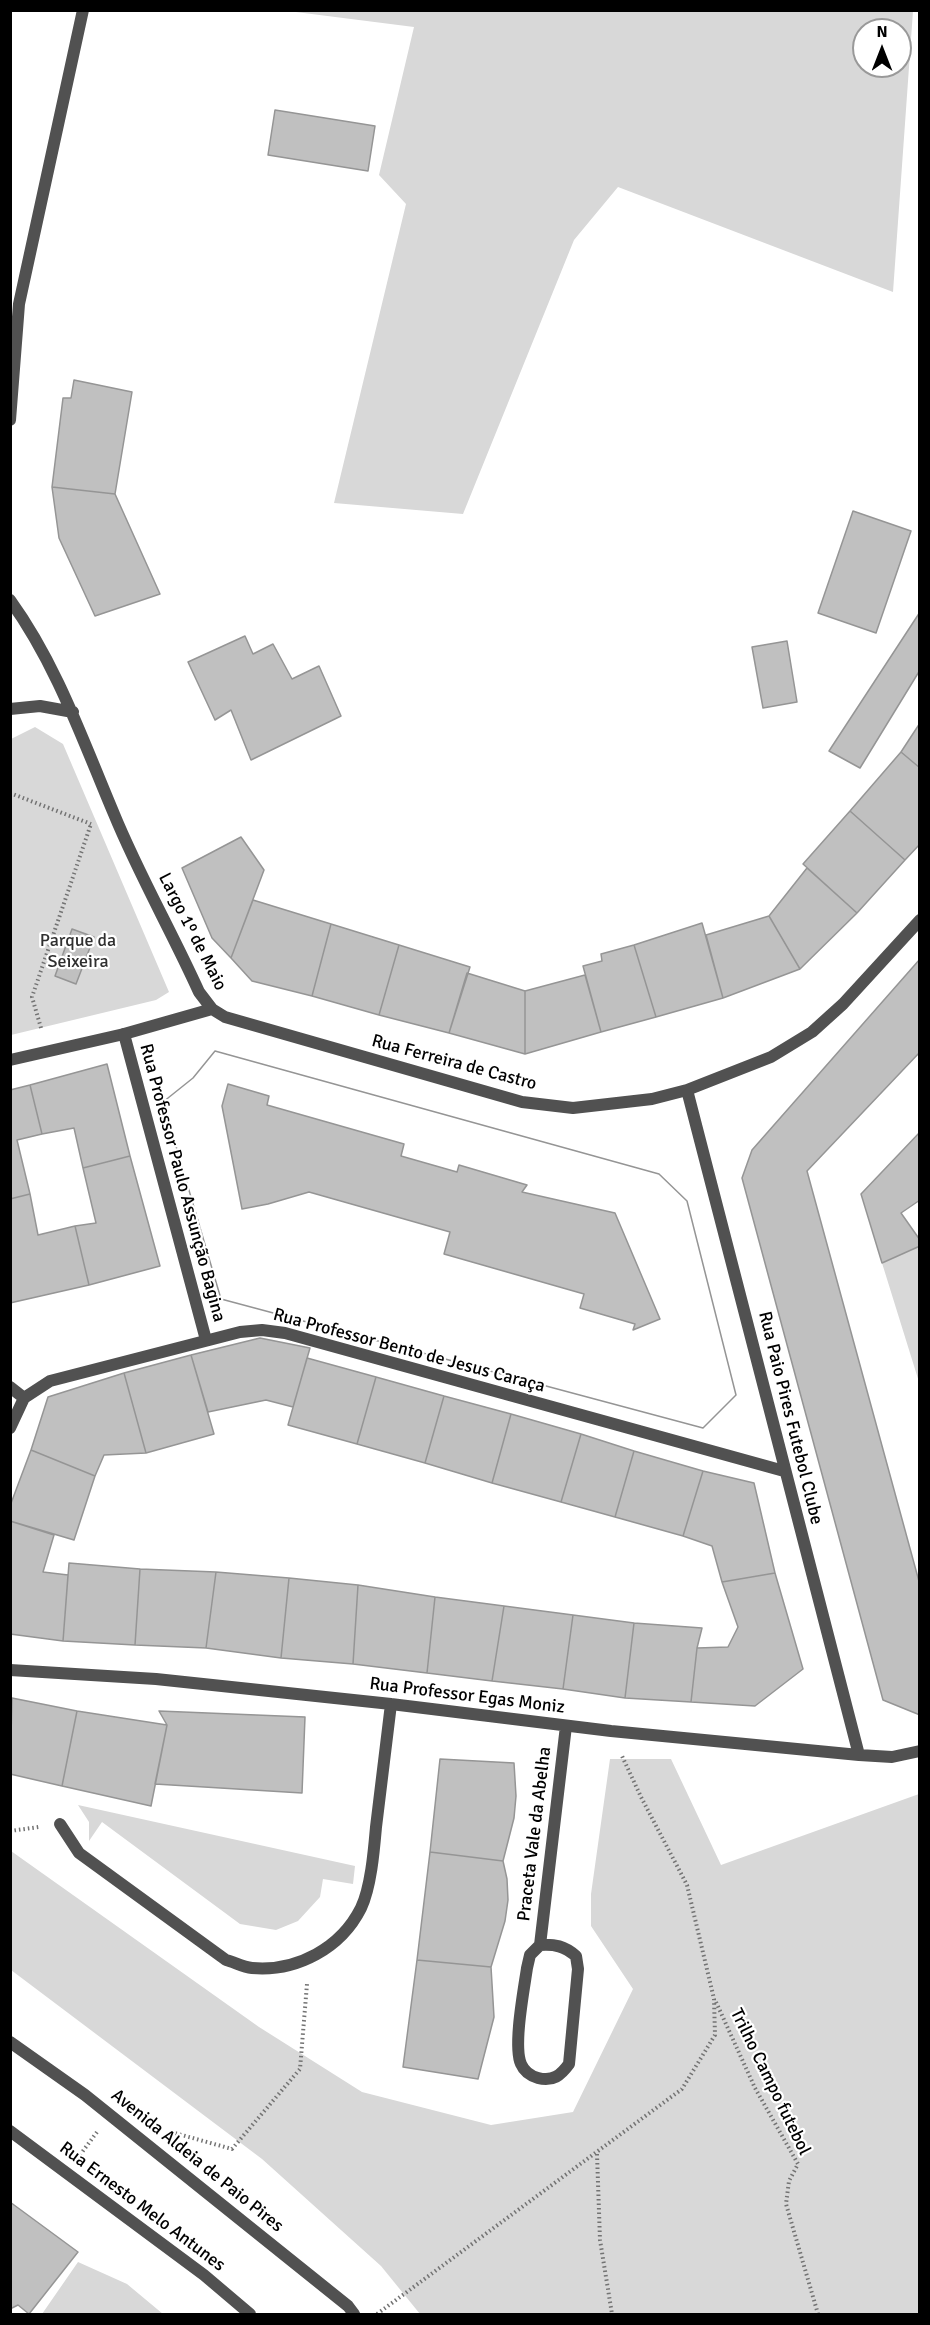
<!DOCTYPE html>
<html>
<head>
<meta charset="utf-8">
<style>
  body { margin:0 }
  #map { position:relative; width:930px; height:2325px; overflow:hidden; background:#fff; font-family:Signika,sans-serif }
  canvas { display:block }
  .frame { position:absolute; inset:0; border:12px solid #000; pointer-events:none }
  .north { position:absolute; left:852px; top:18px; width:60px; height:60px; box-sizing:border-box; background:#fff; border:2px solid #999; border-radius:50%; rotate:0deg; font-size:16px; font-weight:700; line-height:24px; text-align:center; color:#000 }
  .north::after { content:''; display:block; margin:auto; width:21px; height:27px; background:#000; clip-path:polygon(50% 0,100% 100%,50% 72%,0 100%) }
</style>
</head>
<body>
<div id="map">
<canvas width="930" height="2325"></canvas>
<div class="frame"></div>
<div class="north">N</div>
</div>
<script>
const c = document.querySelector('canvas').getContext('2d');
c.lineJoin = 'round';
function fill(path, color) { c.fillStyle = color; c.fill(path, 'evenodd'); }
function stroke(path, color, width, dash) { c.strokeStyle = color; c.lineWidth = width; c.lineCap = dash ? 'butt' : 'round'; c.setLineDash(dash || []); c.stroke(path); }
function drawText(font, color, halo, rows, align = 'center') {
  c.font = font + ' Signika,sans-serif'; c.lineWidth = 4.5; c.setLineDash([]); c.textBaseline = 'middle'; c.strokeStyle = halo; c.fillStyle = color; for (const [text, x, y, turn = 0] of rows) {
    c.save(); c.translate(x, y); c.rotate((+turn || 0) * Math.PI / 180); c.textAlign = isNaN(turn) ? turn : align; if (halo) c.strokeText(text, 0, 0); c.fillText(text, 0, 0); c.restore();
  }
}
const green = new Path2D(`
  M 288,11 L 913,11 L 893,292 L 618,187 L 574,240 L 463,514 L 334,503 L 406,204 L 379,175 L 414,27 ZM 864,30 L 900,30 L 900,66 L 864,66 Z
  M 35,727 L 63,744 L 169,992 L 156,1000 L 11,1035 L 11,739 Z
  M 919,1246 L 919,1382 L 882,1263 Z
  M 610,1759 L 671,1759 L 721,1865 L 919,1794 L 919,2314 L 420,2314 L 381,2266 L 262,2159 L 11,1970 L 11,1851 L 259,2027 L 362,2092 L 491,2125 L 573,2112 L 633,1989 L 591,1926 L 591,1894 Z
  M 78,1805 L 355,1866 L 353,1884 L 323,1879 L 320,1897 L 298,1921 L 276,1930 L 240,1924 L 102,1822 L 89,1841 L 89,1822 Z
  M 78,2262 L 127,2284 L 163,2314 L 42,2314 Z`);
const building = new Path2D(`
  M 275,110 L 375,126 L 368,171 L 268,155 Z
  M 74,380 L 132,392 L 115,494 L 52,487 L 63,398 L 71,398 Z
  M 52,487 L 115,494 L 160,594 L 95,616 L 59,538 Z
  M 853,511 L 911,531 L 876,633 L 818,613 Z
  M 920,612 L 920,670 L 860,768 L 829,751 Z
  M 245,636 L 253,654 L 273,644 L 292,679 L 319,666 L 341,716 L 251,760 L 231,710 L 215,720 L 188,662 Z
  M 787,641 L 797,702 L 763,708 L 752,647 Z
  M 920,723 L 920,768 L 901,752 Z
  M 901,752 L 920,768 L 920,844 L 905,860 L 850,811 Z
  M 850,811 L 905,860 L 857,913 L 803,864 Z
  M 241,837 L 264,870 L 231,958 L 212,938 L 182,868 Z
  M 807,868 L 857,913 L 800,969 L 769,916 Z
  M 253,900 L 331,924 L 312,996 L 252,981 L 231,958 Z
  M 769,916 L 800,969 L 723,998 L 706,935 Z
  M 702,923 L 723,998 L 656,1017 L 634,945 Z
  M 331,924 L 399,945 L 379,1015 L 312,996 Z
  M 72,929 L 94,937 L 76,984 L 55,976 Z
  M 399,945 L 470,967 L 449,1033 L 379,1015 Z
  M 634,945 L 656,1017 L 601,1032 L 583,966 L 602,961 L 601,954 Z
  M 920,959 L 920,1052 L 807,1171 L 920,1585 L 920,1715 L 883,1700 L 742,1178 L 752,1150 Z
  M 467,973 L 525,991 L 525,1054 L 449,1033 Z
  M 585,975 L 601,1032 L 525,1054 L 525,991 Z
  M 215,1051 L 659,1174 L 687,1201 L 736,1395 L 703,1428 L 221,1299 L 163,1102 L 193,1078 ZM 228,1084 L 269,1096 L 267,1105 L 404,1144 L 401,1156 L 457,1172 L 459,1165 L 527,1185 L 522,1192 L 615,1213 L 660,1319 L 633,1330 L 635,1324 L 580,1308 L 584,1294 L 444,1254 L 450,1232 L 309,1192 L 268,1204 L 242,1209 L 222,1106 Z
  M 215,1051 L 659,1174 L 687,1201 L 736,1395 L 703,1428 L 221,1299 L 163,1102 L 193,1078 Z
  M 107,1064 L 130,1156 L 83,1168 L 74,1128 L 42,1134 L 30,1085 Z
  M 30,1085 L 42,1134 L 17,1140 L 30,1194 L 10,1199 L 10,1090 Z
  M 920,1132 L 920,1200 L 901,1213 L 920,1240 L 920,1246 L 882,1263 L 861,1194 Z
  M 130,1156 L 160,1266 L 89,1285 L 75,1226 L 96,1223 L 83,1168 Z
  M 30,1194 L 38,1235 L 75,1226 L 89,1285 L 10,1303 L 10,1199 Z
  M 260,1338 L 310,1348 L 293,1407 L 266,1400 L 208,1412 L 191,1355 Z
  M 191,1355 L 214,1434 L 146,1453 L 124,1373 Z
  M 307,1358 L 376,1377 L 357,1444 L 288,1425 Z
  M 124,1373 L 146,1453 L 104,1455 L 95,1476 L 31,1450 L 48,1397 Z
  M 376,1377 L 444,1396 L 425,1463 L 357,1444 Z
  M 444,1396 L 511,1414 L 492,1483 L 425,1463 Z
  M 511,1414 L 581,1434 L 561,1502 L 492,1483 Z
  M 581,1434 L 634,1451 L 615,1517 L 561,1502 Z
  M 31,1450 L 95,1476 L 74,1540 L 10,1521 L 10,1506 Z
  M 634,1451 L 703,1471 L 683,1536 L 615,1517 Z
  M 703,1471 L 754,1483 L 775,1573 L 722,1582 L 712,1546 L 683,1536 Z
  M 10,1521 L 54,1535 L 43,1572 L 68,1575 L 63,1641 L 10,1634 Z
  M 69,1563 L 140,1569 L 135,1645 L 63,1641 Z
  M 140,1569 L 216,1572 L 206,1648 L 135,1645 Z
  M 216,1572 L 289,1578 L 281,1658 L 206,1648 Z
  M 775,1573 L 803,1669 L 755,1706 L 691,1702 L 697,1648 L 728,1647 L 738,1627 L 722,1582 Z
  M 289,1578 L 358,1585 L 353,1664 L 281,1658 Z
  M 358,1585 L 435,1597 L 427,1673 L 353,1664 Z
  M 435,1597 L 504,1606 L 492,1681 L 427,1673 Z
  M 504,1606 L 573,1615 L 563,1689 L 492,1681 Z
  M 573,1615 L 634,1623 L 625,1698 L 563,1689 Z
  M 634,1623 L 702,1628 L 697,1648 L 691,1702 L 625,1698 Z
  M 12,1698 L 77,1711 L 62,1786 L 10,1774 Z
  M 77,1711 L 167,1725 L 151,1806 L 62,1786 Z
  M 159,1711 L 305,1717 L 302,1793 L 155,1784 L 167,1725 Z
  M 440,1759 L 514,1763 L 516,1796 L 514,1818 L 503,1861 L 430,1852 Z
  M 430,1852 L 503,1861 L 507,1879 L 508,1900 L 505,1921 L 491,1967 L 417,1960 Z
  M 417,1960 L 491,1967 L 494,2017 L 478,2079 L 403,2067 Z
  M 10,2202 L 78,2252 L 29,2314 L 18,2305 L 10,2309 Z`);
const path = new Path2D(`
  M 10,793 L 91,824
  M 41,1028 L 32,997 L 91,824
  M 10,1831 L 39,1827
  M 716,2002 L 755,2088 L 798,2164 L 789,2181 L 786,2204 L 818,2314
  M 171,2132 L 232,2149 L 300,2069 L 307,1984
  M 597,2154 L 600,2240 L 612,2314
  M 80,2155 L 97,2132
  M 377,2314 L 682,2089 L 715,2035 L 714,1999 L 687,1885 L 641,1797 L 622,1756`);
const pedestrian = new Path2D(`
  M 10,1060 L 124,1034`);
const minor = new Path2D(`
  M 10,600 C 57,665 83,741 114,814 C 139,875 172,932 199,992 L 212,1009 L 225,1017 L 522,1102 L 573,1108 L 652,1099 L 687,1090 L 771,1057 L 812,1032 L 843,1004 L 920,920
  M 10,709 L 40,706 L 73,712
  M 687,1090 L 859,1755
  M 206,1340 L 124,1034 L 212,1009
  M 10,1387 L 24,1398
  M 10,1428 L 24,1398 L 50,1381 L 240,1332 L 262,1330 L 285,1333 L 784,1471
  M 10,1670 L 156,1679 L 391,1704 L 611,1731 L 859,1755 L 892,1757 L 920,1751
  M 60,1824 L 79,1853 L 226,1960 C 234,1962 243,1967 252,1968 C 297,1972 341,1948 361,1908 C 371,1887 374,1850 376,1827 C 381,1786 386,1745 391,1704
  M 540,1945 C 555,1944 564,1946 576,1956 L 578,1969 L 569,2064 C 561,2075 553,2082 538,2078 C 531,2076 524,2071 521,2064 C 513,2046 524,1989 527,1968 L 530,1955 L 540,1945 L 566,1726
  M 10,2042 L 85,2095 L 348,2306 L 354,2314
  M 10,2131 L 204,2275 L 250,2314`);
const tertiary = new Path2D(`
  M 10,420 L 19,304 L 83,10`);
const streetNames = [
  ["Largo 1º de Maio",192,932,63],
  ["Rua Ferreira de Castro",454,1063,15],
  ["Rua Professor Paulo Assunção Bagina",182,1183,75],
  ["Rua Professor Bento de Jesus Caraça",409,1351,15],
  ["Rua Paio Pires Futebol Clube",790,1418,76],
  ["Rua Professor Egas Moniz",467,1696,7],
  ["Praceta Vale da Abelha",535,1834,-83],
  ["Trilho Campo futebol",770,2082,64],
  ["Avenida Aldeia de Paio Pires",197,2161,39],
  ["Rua Ernesto Melo Antunes",142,2207,37]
];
const parkNames = [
  ["Parque da",78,941],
  ["Seixeira",78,962]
];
fill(green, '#d8d8d8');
fill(building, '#c0c0c0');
stroke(building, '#959595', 1.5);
stroke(path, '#737373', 4, [1.5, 3]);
stroke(pedestrian, '#515151', 12);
stroke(minor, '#515151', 12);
stroke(tertiary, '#515151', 12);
drawText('18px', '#000', '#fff', streetNames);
drawText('18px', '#2f2f2f', '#fff', parkNames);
</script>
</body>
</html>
